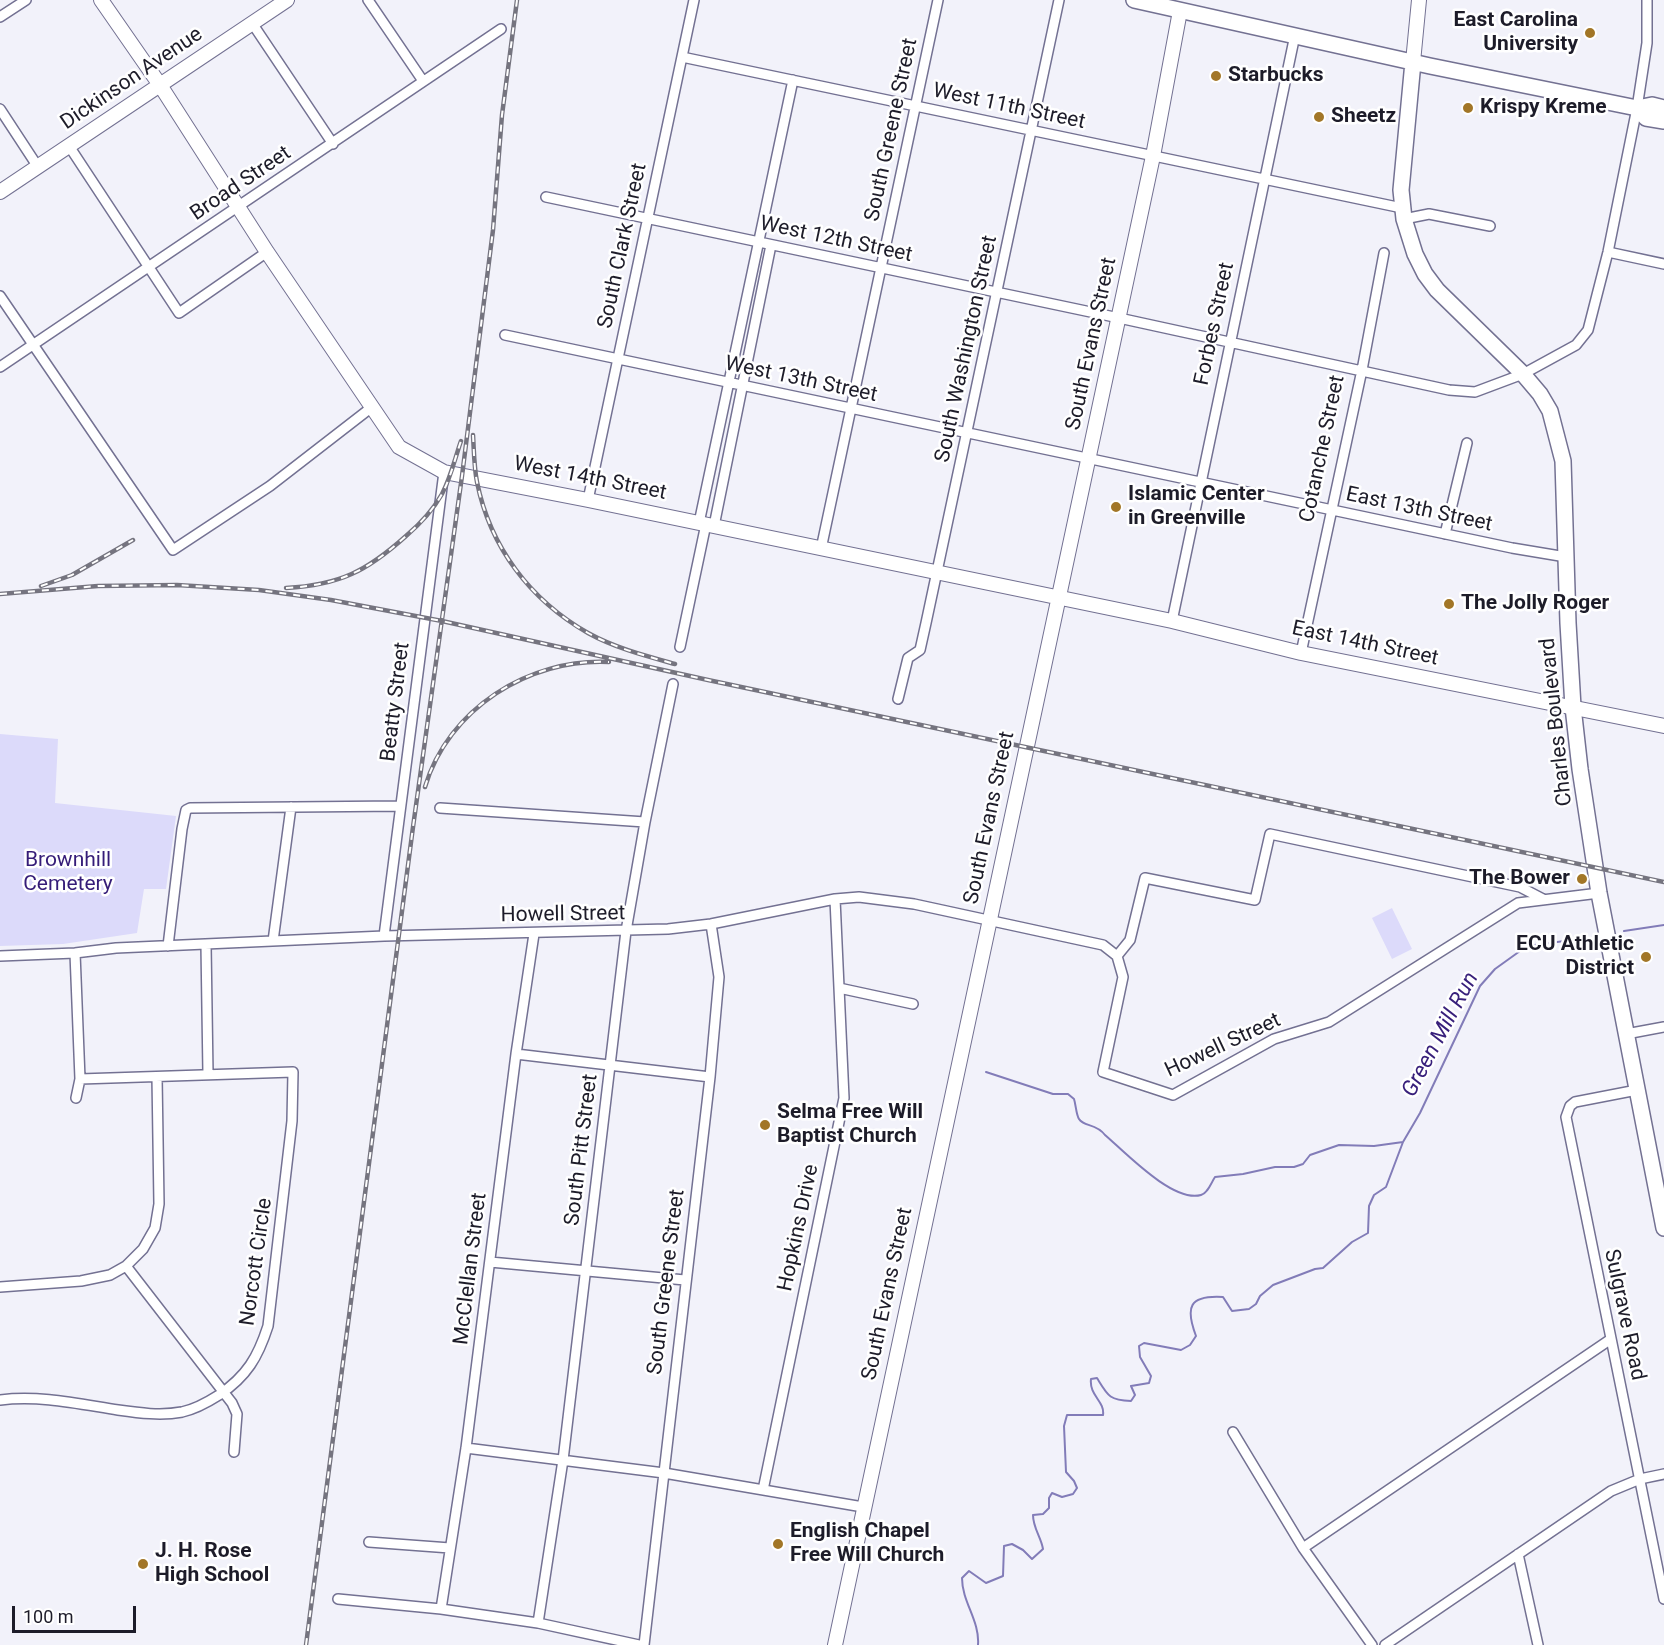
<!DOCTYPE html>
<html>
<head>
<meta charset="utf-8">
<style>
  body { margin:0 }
  #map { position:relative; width:1664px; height:1645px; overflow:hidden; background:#f2f2fa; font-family:Roboto,sans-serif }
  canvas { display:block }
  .scale { position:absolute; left:12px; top:1606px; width:124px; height:27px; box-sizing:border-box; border:3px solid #1d1c29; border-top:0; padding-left:8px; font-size:18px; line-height:21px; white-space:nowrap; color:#1d1c29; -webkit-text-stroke:4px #fff; paint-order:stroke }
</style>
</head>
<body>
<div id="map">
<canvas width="1664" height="1645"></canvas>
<div class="scale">100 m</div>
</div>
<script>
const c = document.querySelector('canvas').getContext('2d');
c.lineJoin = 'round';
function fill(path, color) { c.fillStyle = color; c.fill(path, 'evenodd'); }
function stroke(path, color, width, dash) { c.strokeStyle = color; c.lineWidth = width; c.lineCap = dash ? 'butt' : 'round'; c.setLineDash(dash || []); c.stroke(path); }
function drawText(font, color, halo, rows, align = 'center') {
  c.font = font + ' Roboto,sans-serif'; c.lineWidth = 5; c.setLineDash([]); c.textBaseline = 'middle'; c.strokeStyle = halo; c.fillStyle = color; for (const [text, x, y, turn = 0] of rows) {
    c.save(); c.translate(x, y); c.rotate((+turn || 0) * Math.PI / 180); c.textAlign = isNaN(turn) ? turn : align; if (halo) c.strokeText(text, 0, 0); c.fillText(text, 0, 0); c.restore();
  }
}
const green = new Path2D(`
  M 0,734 L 58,739 L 55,803 L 176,816 L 166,889 L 144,889 L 137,933 L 63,944 L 0,946 Z
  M 1392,908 L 1412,949 L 1392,959 L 1372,918 Z`);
const stream = new Path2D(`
  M 1624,931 L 1664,925
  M 986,1072 L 1053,1094 L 1068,1094 L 1074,1099 C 1076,1105 1076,1114 1079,1119 C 1084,1127 1096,1123 1105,1135 C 1125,1152 1173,1203 1201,1195 C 1208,1193 1211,1183 1215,1177 L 1243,1174 L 1275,1167 L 1294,1167 L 1303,1164 L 1310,1155 L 1339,1145 L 1374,1146 L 1403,1142
  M 978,1645 C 980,1621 962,1602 962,1578 L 969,1571 L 986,1583 L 1003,1576 L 1004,1546 L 1012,1544 L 1023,1550 L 1032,1559 L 1043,1549 C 1041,1537 1033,1528 1033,1515 L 1043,1514 L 1049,1508 L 1049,1498 L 1052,1493 L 1062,1497 L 1073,1494 L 1077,1488 L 1074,1481 L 1066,1472 L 1064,1426 L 1067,1415 L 1103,1415 C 1105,1401 1089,1396 1091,1379 L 1097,1378 C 1108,1396 1109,1400 1131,1401 L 1135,1395 L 1131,1386 L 1149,1383 L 1151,1376 L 1140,1357 L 1139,1346 L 1144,1343 L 1181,1350 L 1190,1345 L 1196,1336 C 1185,1307 1189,1295 1223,1297 L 1232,1311 L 1249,1309 L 1256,1304 L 1260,1296 L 1273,1285 L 1315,1269 L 1323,1268 L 1352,1242 L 1368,1233 L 1369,1206 L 1374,1195 L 1386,1187 L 1403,1142 L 1420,1113 L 1480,986 L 1495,969 L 1527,946 L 1587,938`);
const street = new Path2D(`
  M 368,0 L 423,81
  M 0,17 L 26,0
  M 252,23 L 333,144
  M 682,57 L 1402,208
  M 0,109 L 38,167
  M 69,146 L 179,313 L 267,252
  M 546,197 L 1119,318 L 1449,390 L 1475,392 L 1523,374 L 1576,345 L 1588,330 L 1608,252 L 1637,108 L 1647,43 L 1647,0
  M 1404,219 L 1429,214 L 1490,226
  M 1608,252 L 1664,264
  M 0,296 L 173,550 L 270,486 L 372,407
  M 505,335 L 1512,548 L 1566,557
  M 0,367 L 501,29
  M 588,500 L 694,0
  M 699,523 L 793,80
  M 714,526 L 771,245
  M 1445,534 L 1467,443
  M 821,549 L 938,0
  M 1172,621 L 1295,35
  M 680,647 L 706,524
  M 1301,653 L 1362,370 L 1384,253
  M 898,699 L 908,658 L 920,650 L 926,623 L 1059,0
  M 440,808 L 645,822
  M 384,936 L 444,472
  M 273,941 L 291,807
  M 206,945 L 208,1074
  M 168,946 L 182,829 L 186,810 L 190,808 L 400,806
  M 75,953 L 80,1079 L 76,1098
  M 0,956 L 75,953 L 116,948 L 384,936 L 668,929 L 711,924 L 835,899 L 859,897 L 914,904 L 1103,945 L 1117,956 L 1123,977 L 1103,1072 L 1173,1095 L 1274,1039 L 1329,1022 L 1518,903 L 1599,893
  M 1117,956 L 1130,940 L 1145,878 L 1255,900 L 1270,834 L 1520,887 L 1543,899
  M 839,988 L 913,1004
  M 1626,1034 L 1664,1027
  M 516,1054 L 710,1077
  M 1637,1090 L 1575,1102 L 1570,1106 L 1566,1117 L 1664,1599
  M 490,1262 L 685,1280
  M 126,1266 L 232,1403 L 237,1414 L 234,1452
  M 0,1287 L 81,1281 L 110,1275 L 126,1266 L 143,1249 L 155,1228 L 159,1204 L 157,1077
  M 0,1400 C 40,1395 79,1404 118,1410 C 139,1413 161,1416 182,1412 C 196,1409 208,1402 219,1395 C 247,1376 258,1357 268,1326 L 292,1121 L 293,1072 L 80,1079
  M 1233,1432 L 1303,1548 L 1372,1645
  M 466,1448 L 664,1473 L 863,1507
  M 763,1490 L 844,1098 L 835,899
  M 369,1542 L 450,1548
  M 1303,1548 L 1611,1339
  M 1518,1554 L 1538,1645
  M 338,1599 L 441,1609 L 538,1623 L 639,1645
  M 441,1609 L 466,1448 L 516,1054 L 534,934
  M 538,1623 L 563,1460 L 626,931 L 645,822 L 673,684
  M 644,1645 L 710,1077 L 719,977 L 711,924
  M 1385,1645 L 1611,1491 L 1640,1479 L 1664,1474`);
const secondary = new Path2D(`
  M 101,0 L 160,85 L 267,252 L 399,447 L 444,472 L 588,500 L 1172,621 L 1301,653 L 1664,726
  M 1413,62 L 1419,0
  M 0,192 L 287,0
  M 835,1645 L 1153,156 L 1180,11`);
const primary = new Path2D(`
  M 1134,0 L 1430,66 L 1637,108 L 1652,105 L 1664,108
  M 1413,62 L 1401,190 L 1404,219 L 1415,254 L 1425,274 L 1437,290 L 1523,374 L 1540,394 L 1550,411 L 1563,461 L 1568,623 L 1573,707 L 1580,769 L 1599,893 L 1664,1228
  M 1637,108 L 1646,118 L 1664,121`);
const rail = new Path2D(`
  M 473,435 C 474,451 474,467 477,482 C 490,547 530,600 588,633 C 615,648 646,656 675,664
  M 41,586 L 72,575 L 133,540
  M 286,588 C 340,585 367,571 406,536 C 420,524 433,510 442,494 C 451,477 455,458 461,441
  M 0,594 L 98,586 L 177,585 L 259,590 L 331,600 L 442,621 L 708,680 L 1664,882
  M 425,787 C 448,709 529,658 609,662
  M 306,1645 L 413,827 L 462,476 L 493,230 L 502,115 L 517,0`);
const markers = [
  [1590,33,6,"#a27627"],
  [1216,76,6,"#a27627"],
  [1468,108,6,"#a27627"],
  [1319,117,6,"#a27627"],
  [1116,507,6,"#a27627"],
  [1449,604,6,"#a27627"],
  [1582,879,6,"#a27627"],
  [1646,957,6,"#a27627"],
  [765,1125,6,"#a27627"],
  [778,1544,6,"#a27627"],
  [143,1564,6,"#a27627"]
];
const poiNames = [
  ["East Carolina",1578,21,"right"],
  ["University",1578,45,"right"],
  ["Starbucks",1228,76],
  ["Krispy Kreme",1480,108],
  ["Sheetz",1331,117],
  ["Islamic Center",1128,495],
  ["in Greenville",1128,519],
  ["The Jolly Roger",1461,604],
  ["The Bower",1570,879,"right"],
  ["ECU Athletic",1634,945,"right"],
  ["District",1634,969,"right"],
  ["Selma Free Will",777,1113],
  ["Baptist Church",777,1137],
  ["English Chapel",790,1532],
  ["Free Will Church",790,1556],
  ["J. H. Rose",155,1552],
  ["High School",155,1576]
];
const streetNames = [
  ["Dickinson Avenue",132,79,-34],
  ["West 11th Street",1009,107,12],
  ["South Greene Street",892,130,-78],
  ["Broad Street",241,184,-34],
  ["West 12th Street",836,240,12],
  ["South Clark Street",623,246,-78],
  ["Forbes Street",1215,324,-78],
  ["South Evans Street",1092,344,-78],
  ["South Washington Street",967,349,-78],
  ["West 13th Street",801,380,12],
  ["Cotanche Street",1323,449,-78],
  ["West 14th Street",590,479,11],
  ["East 13th Street",1419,510,12],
  ["East 14th Street",1365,644,12],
  ["Beatty Street",396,702,-83],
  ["Charles Boulevard",1557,722,-96],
  ["South Evans Street",990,818,-78],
  ["Howell Street",563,915,-1],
  ["Howell Street",1223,1046,-25],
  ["South Pitt Street",582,1150,-83],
  ["Hopkins Drive",799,1228,-78],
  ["Norcott Circle",257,1262,-82],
  ["McClellan Street",471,1269,-83],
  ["South Greene Street",667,1282,-83],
  ["South Evans Street",888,1294,-78],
  ["Sulgrave Road",1624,1315,78]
];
const parkNames = [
  ["Brownhill",68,861],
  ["Cemetery",68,885]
];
const waterNames = [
  ["Green Mill Run",1441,1035,-62]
];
fill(green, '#dcdafa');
stroke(stream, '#827cb8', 2);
stroke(street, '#737192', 12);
stroke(secondary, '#737192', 16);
stroke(primary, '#737192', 18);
stroke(street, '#fff', 9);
stroke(secondary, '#fff', 14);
stroke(primary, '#fff', 15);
stroke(rail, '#75747f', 4.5);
stroke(rail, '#fff', 2, [7]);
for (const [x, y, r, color] of markers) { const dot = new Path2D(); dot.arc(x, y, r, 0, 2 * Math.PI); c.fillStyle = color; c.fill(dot); stroke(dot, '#fff', 2); }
drawText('bold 21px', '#1d1c29', '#fff', poiNames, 'left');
drawText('21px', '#1d1c29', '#fff', streetNames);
drawText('21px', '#351c78', '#fff', parkNames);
drawText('italic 22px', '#38207b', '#fff', waterNames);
</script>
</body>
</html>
